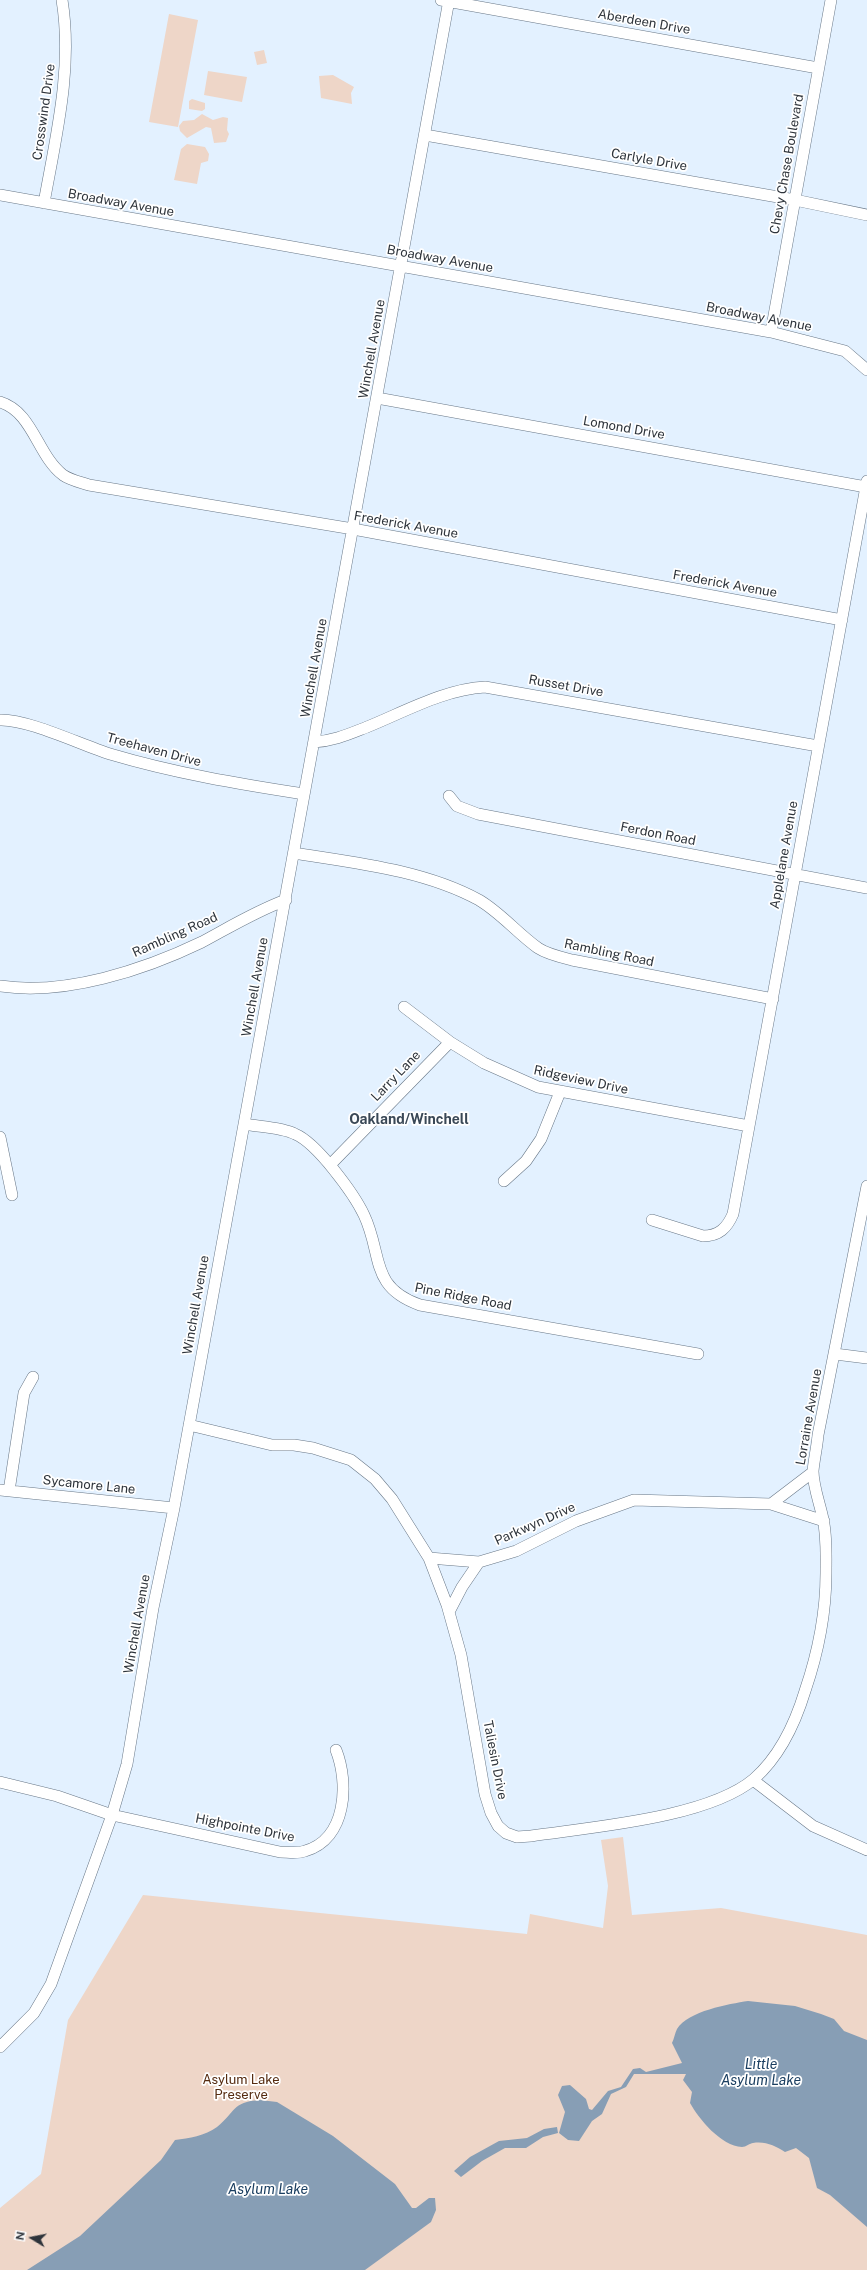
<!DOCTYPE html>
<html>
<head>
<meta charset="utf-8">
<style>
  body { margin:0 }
  #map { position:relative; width:867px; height:2270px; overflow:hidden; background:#e3f1ff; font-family:"Public Sans",sans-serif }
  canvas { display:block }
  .north { position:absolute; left:12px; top:2218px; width:40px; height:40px; -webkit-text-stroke:3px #fff; paint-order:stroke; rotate:280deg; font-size:11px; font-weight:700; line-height:16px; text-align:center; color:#2e343b }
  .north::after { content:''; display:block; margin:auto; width:14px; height:18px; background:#2e343b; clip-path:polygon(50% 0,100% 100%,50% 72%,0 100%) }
</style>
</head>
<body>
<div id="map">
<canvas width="867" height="2270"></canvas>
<div class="north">N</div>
</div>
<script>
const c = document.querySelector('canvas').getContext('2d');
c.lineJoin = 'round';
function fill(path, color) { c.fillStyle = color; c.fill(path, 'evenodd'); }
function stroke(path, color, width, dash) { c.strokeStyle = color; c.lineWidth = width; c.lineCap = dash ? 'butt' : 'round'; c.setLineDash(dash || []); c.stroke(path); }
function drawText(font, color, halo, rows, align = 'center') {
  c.font = font + ' "Public Sans",sans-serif'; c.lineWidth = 3.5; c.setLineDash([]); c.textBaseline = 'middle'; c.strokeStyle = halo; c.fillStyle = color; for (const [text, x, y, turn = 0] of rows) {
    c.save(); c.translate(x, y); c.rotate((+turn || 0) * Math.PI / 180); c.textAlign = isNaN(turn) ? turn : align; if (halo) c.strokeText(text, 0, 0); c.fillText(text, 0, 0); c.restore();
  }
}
const green = new Path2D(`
  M 169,14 L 198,20 L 178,127 L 149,122 Z
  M 264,50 L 267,63 L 257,65 L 254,52 Z
  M 208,71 L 247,77 L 242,102 L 204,95 Z
  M 333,75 L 354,87 L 351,93 L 352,104 L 321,98 L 319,76 Z
  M 192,99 L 205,103 L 205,109 L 202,111 L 189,109 L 189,101 Z
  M 202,114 L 213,120 L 223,117 L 228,118 L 227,130 L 229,134 L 226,142 L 214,143 L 211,128 L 206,127 L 187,138 L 180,131 L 179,126 L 183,121 L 194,120 Z
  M 187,144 L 205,147 L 209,154 L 208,161 L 201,163 L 197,184 L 174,180 L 181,149 Z
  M 623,1837 L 632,1915 L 721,1908 L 867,1935 L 867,2270 L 0,2270 L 0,2208 L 41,2174 L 68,2020 L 143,1895 L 527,1934 L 530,1914 L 603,1928 L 608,1886 L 601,1840 Z`);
const water = new Path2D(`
  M 748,2001 L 795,2006 L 821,2014 L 834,2019 L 844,2031 L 867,2040 L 867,2227 L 830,2195 L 817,2188 L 809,2158 L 796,2148 L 785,2152 C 775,2146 766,2141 753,2143 C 750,2143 746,2147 742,2147 C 721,2146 699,2119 690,2103 L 692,2092 L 683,2080 L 686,2074 L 634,2074 L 626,2087 L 611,2094 L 602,2114 L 592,2121 L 579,2141 L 568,2140 L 559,2133 L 565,2112 L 558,2095 L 562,2086 L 570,2085 L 586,2099 L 589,2109 L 592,2110 L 608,2091 L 621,2087 L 633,2069 L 640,2068 L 646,2072 L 682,2063 L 672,2043 C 674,2039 675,2033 677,2029 C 688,2011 729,2004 748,2001 Z
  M 260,2100 L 277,2102 L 333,2136 L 395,2184 L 412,2208 L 416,2208 L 429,2198 L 435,2198 L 436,2210 L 431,2222 L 365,2270 L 27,2270 L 80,2236 L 161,2160 L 175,2140 C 189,2138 205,2136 217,2127 C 236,2112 231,2102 260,2100 Z
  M 557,2127 L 558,2133 L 543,2137 L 526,2148 L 505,2148 L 482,2161 L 461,2177 L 454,2171 L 470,2157 L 499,2141 L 527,2138 L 544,2129 Z`);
const street = new Path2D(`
  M 441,0 L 818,68
  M 425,135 L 795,200 L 867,215
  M 0,195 L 771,332 L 845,351 L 867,370
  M 44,203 C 56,136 73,68 62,0
  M 771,332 L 831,0
  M 377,398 L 866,487
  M 0,402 C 33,412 37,455 63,475 C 70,480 80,482 89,485 L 353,529 L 842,620
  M 0,720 C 28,719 81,745 110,754 C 174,773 239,784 304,794
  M 314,742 C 334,741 349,734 367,727 C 404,712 445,689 485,687 L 818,746
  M 449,796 L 457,806 L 478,814 L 867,888
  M 294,853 C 356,863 424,870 479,900 C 501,913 517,933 538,948 C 547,954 560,957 572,960 L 773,999
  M 0,986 C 65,996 144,970 202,942 C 230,927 256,911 286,900
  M 404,1007 L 450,1042 L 484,1063 L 538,1087 L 749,1126
  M 244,1124 C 260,1127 281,1127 295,1134 C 317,1143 354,1194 364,1215 C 383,1255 369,1287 420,1305 L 698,1354
  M 0,1137 L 12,1195
  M 330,1165 L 450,1042
  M 504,1181 L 526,1161 L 541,1139 L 560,1092
  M 652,1220 L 703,1236 C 719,1236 727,1228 733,1214 L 867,481
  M 835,1354 L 867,1358
  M 189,1425 L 272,1445 L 294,1445 L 313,1448 L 351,1460 L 375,1479 L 392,1499 L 429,1558 L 447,1605 L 461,1655 L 485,1794 L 491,1813 L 498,1826 L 506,1833 L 517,1837 L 531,1836 C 591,1827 708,1818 754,1779 C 780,1756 795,1724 805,1691 C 818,1653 826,1614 826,1573 C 826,1555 827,1536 823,1519 C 820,1504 813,1486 813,1471 C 814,1460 817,1447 818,1435 L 867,1186
  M 0,1490 L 174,1508
  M 9,1491 L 24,1393 L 33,1377
  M 771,1504 L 824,1521
  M 429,1558 L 479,1562 L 516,1551 L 576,1521 L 634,1500 L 771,1504 L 813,1472
  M 449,1612 L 462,1587 L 479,1562
  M 753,1780 L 813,1826 L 867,1850
  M 0,1782 L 57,1796 L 112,1815 L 280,1852 C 288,1852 297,1854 305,1851 C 347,1839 349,1783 336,1750
  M 0,2047 L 34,2013 L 51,1984 L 112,1815 L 127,1764 L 153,1608 L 174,1508 L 449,0`);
const streetNames = [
  ["Aberdeen Drive",644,22,10],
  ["Crosswind Drive",44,112,-82],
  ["Carlyle Drive",649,160,10],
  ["Chevy Chase Boulevard",787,164,-80],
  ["Broadway Avenue",121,203,10],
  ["Broadway Avenue",440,259,10],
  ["Broadway Avenue",759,317,11],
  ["Winchell Avenue",372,349,-80],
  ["Lomond Drive",624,428,10],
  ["Frederick Avenue",406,525,10],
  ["Frederick Avenue",725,584,10],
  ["Winchell Avenue",314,668,-80],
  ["Russet Drive",566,686,10],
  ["Treehaven Drive",154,750,15],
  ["Ferdon Road",658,834,11],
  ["Applelane Avenue",784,855,-80],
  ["Rambling Road",175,935,-24],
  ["Rambling Road",609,953,12],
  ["Winchell Avenue",255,987,-80],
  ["Larry Lane",396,1076,-46],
  ["Ridgeview Drive",581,1080,12],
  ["Pine Ridge Road",463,1297,11],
  ["Winchell Avenue",196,1305,-80],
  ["Lorraine Avenue",809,1417,-80],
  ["Sycamore Lane",89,1485,6],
  ["Parkwyn Drive",535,1524,-24],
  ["Winchell Avenue",137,1624,-80],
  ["Taliesin Drive",495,1760,79],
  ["Highpointe Drive",245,1828,11]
];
const parkNames = [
  ["Asylum Lake",241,2080],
  ["Preserve",241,2095]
];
const neighbourhoodNames = [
  ["Oakland/Winchell",409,1120]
];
const waterNames = [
  ["Little",761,2065],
  ["Asylum Lake",761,2081],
  ["Asylum Lake",268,2190]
];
fill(green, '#eed6c8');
fill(water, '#879eb5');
stroke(street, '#687787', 12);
stroke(street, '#fff', 11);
drawText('13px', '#2e343b', '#fff', streetNames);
drawText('13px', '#552b10', '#fff', parkNames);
drawText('bold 14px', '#3a4856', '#fff', neighbourhoodNames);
drawText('italic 14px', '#1a3e60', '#fff', waterNames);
</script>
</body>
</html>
